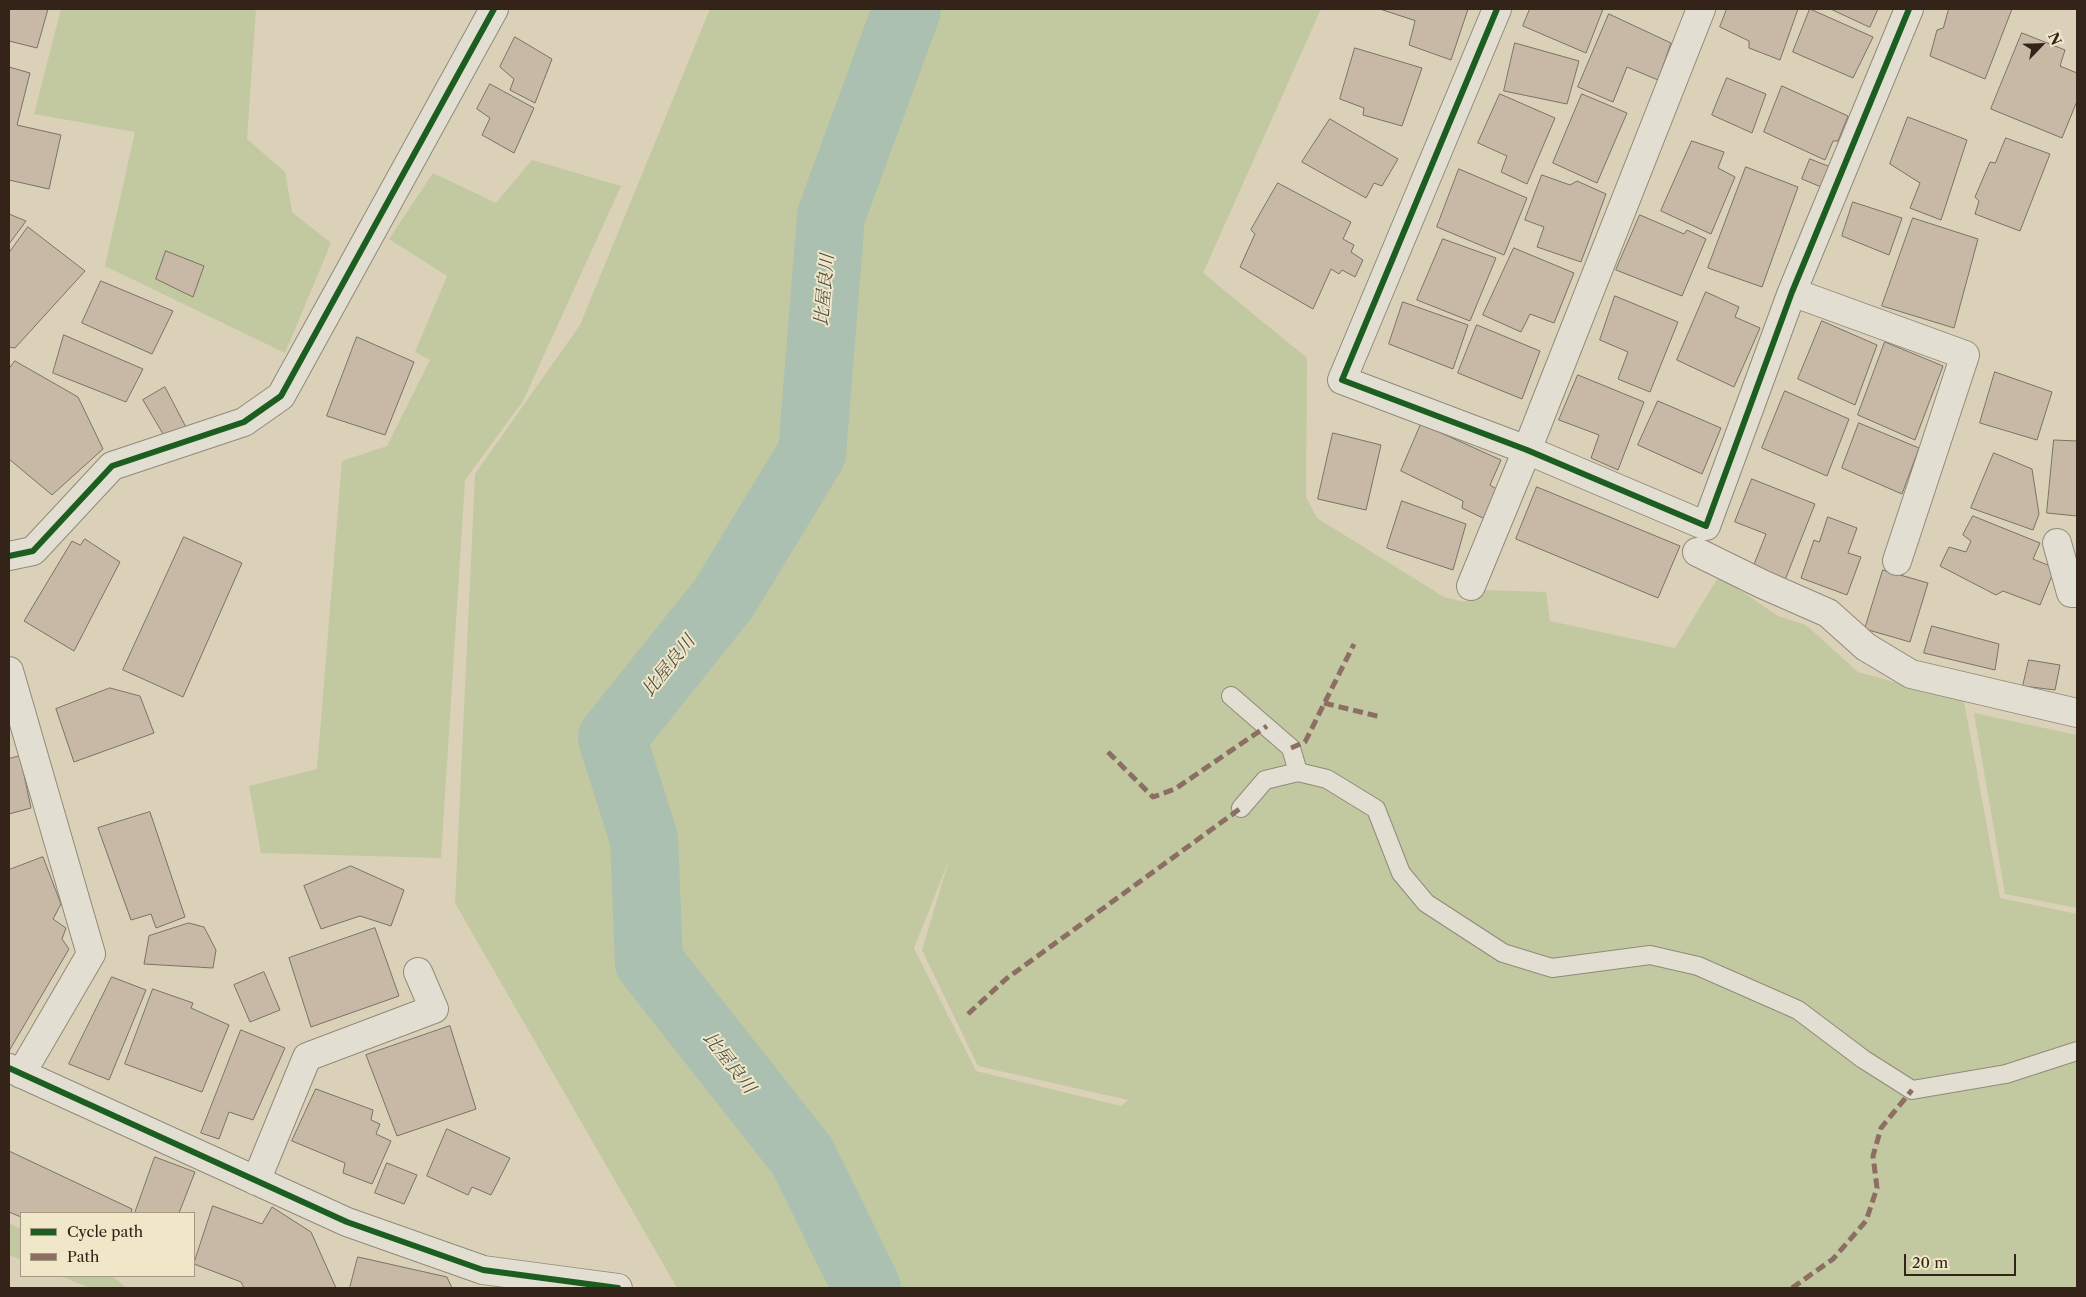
<!DOCTYPE html>
<html>
<head>
<meta charset="utf-8">
<style>
  body { margin:0 }
  #map { position:relative; width:2086px; height:1297px; overflow:hidden; background:#dad1b8; font-family:"Libre Caslon Text",serif }
  canvas { display:block }
  .frame { position:absolute; inset:0; border:10px solid #332319; pointer-events:none }
  .legend { position:absolute; left:20px; top:1212px; width:175px; height:65px; box-sizing:border-box; background:#f0e6c8; border:1px solid #a49882; margin:0; padding:6px 9px; list-style:none; font-size:15px; color:#332319 }
  .legend li { display:flex; align-items:center; gap:10px; height:25px }
  .legend b { width:25px; border:1px solid #a49882 }
  .north { position:absolute; left:2016px; top:20px; width:50px; height:50px; -webkit-text-stroke:4px #f0e6c8; paint-order:stroke; rotate:66deg; font-size:14px; font-weight:700; line-height:20px; text-align:center; color:#332319 }
  .north::after { content:''; display:block; margin:auto; width:18px; height:22px; background:#332319; clip-path:polygon(50% 0,100% 100%,50% 72%,0 100%) }
  .scale { position:absolute; left:1904px; top:1254px; width:112px; height:22px; box-sizing:border-box; border:2px solid #332319; border-top:0; padding-left:6px; font-size:15px; line-height:18px; white-space:nowrap; color:#332319; -webkit-text-stroke:4px #f0e6c8; paint-order:stroke }
</style>
</head>
<body>
<div id="map">
<canvas width="2086" height="1297"></canvas>
<div class="frame"></div>
<ul class="legend">
<li><b style="height:6px;background:#1b5e20"></b>Cycle path</li>
<li><b style="height:6px;background:#8d6e63"></b>Path</li>
</ul>
<div class="north">N</div>
<div class="scale">20 m</div>
</div>
<script>
const c = document.querySelector('canvas').getContext('2d');
c.lineJoin = 'round';
function fill(path, color) { c.fillStyle = color; c.fill(path, 'evenodd'); }
function stroke(path, color, width, dash) { c.strokeStyle = color; c.lineWidth = width; c.lineCap = dash ? 'butt' : 'round'; c.setLineDash(dash || []); c.stroke(path); }
function drawText(font, color, halo, rows, align = 'center') {
  c.font = font + ' "Libre Caslon Text","Noto Serif JP",serif'; c.lineWidth = 4; c.setLineDash([]); c.textBaseline = 'middle'; c.strokeStyle = halo; c.fillStyle = color; for (const [text, x, y, turn = 0] of rows) {
    c.save(); c.translate(x, y); c.rotate((+turn || 0) * Math.PI / 180); c.textAlign = isNaN(turn) ? turn : align; if (halo) c.strokeText(text, 0, 0); c.fillText(text, 0, 0); c.restore();
  }
}
const green = new Path2D(`
  M 61,9 L 256,9 L 247,139 L 285,172 L 292,212 L 331,243 L 285,353 L 105,266 L 135,132 L 34,114 Z
  M 710,9 L 1321,9 L 1203,273 L 1307,358 L 1306,497 L 1317,518 L 1444,597 L 1464,602 L 1482,590 L 1546,592 L 1550,621 L 1675,648 L 1719,576 L 1778,616 L 1806,625 L 1858,672 L 1964,701 L 2000,898 L 2077,914 L 2077,1288 L 677,1288 L 455,903 L 475,474 L 580,325 ZM 949,860 L 922,950 L 978,1066 L 1128,1100 L 1121,1106 L 976,1071 L 914,948 Z
  M 532,160 L 621,186 L 523,401 L 465,480 L 441,858 L 261,853 L 249,786 L 317,769 L 342,461 L 387,446 L 430,360 L 415,352 L 447,276 L 389,239 L 433,173 L 496,203 Z
  M 1974,713 L 2077,735 L 2077,908 L 2005,894 Z
  M 9,1223 L 21,1229 L 21,1260 L 9,1255 Z
  M 60,1276 L 112,1276 L 127,1288 L 90,1288 Z`);
const river = new Path2D(`
  M 867,1288 L 802,1156 L 649,962 L 644,839 L 612,738 L 724,598 L 812,453 L 831,216 L 907,9`);
const building = new Path2D(`
  M 9,9 L 48,9 L 37,48 L 9,41 Z
  M 1380,9 L 1468,9 L 1451,60 L 1409,45 L 1415,21 Z
  M 1530,9 L 1603,9 L 1586,53 L 1523,26 Z
  M 1727,9 L 1798,9 L 1780,60 L 1749,48 L 1749,41 L 1720,27 Z
  M 1810,9 L 1873,37 L 1853,78 L 1793,52 Z
  M 1831,9 L 1878,9 L 1870,27 Z
  M 1949,9 L 2012,9 L 1985,79 L 1930,56 L 1937,30 L 1943,28 Z
  M 1609,14 L 1671,43 L 1658,80 L 1627,67 L 1613,102 L 1578,87 Z
  M 2022,33 L 2065,50 L 2060,66 L 2077,73 L 2077,101 L 2062,138 L 1991,109 Z
  M 515,37 L 552,59 L 535,103 L 510,90 L 514,79 L 500,67 Z
  M 1515,43 L 1579,61 L 1567,104 L 1504,91 Z
  M 1355,48 L 1422,68 L 1402,126 L 1363,115 L 1364,108 L 1340,99 Z
  M 9,67 L 30,73 L 17,125 L 61,135 L 49,189 L 9,180 Z
  M 1727,78 L 1766,94 L 1752,133 L 1712,115 Z
  M 490,84 L 534,108 L 514,153 L 482,135 L 490,118 L 477,109 Z
  M 1782,86 L 1848,116 L 1838,141 L 1833,141 L 1825,160 L 1764,132 Z
  M 1500,94 L 1555,118 L 1527,184 L 1501,172 L 1507,156 L 1478,143 Z
  M 1582,94 L 1627,113 L 1597,183 L 1553,163 Z
  M 1908,117 L 1967,140 L 1941,220 L 1910,208 L 1920,183 L 1890,164 Z
  M 1330,119 L 1398,159 L 1382,186 L 1374,183 L 1366,198 L 1302,162 Z
  M 2006,138 L 2050,154 L 2020,231 L 1975,214 L 1979,201 L 1975,197 L 1990,162 L 1995,163 Z
  M 1692,141 L 1724,152 L 1718,168 L 1735,177 L 1711,234 L 1661,211 Z
  M 1810,159 L 1833,168 L 1826,189 L 1802,179 Z
  M 1746,167 L 1798,187 L 1762,287 L 1708,268 Z
  M 1459,169 L 1527,198 L 1504,255 L 1437,227 Z
  M 1542,175 L 1570,185 L 1577,181 L 1606,194 L 1581,262 L 1537,247 L 1544,227 L 1525,220 Z
  M 1278,183 L 1351,222 L 1343,239 L 1354,245 L 1351,252 L 1363,260 L 1355,277 L 1342,270 L 1339,274 L 1331,269 L 1313,309 L 1240,267 L 1255,234 L 1251,230 Z
  M 1853,202 L 1902,218 L 1889,255 L 1842,236 Z
  M 9,214 L 26,221 L 9,244 Z
  M 1640,215 L 1684,234 L 1687,230 L 1706,239 L 1682,296 L 1616,270 Z
  M 1913,218 L 1978,239 L 1954,328 L 1882,306 Z
  M 28,227 L 85,271 L 15,348 L 9,347 L 9,253 Z
  M 1443,239 L 1496,258 L 1470,321 L 1417,300 Z
  M 1514,248 L 1574,273 L 1554,323 L 1530,314 L 1521,332 L 1483,315 Z
  M 166,251 L 204,266 L 193,297 L 156,279 Z
  M 101,281 L 173,311 L 152,354 L 82,323 Z
  M 1706,292 L 1739,307 L 1735,317 L 1760,328 L 1734,387 L 1677,360 Z
  M 1615,296 L 1678,322 L 1650,392 L 1618,379 L 1628,352 L 1600,340 Z
  M 1403,302 L 1468,325 L 1453,369 L 1389,344 Z
  M 1822,321 L 1877,345 L 1855,405 L 1798,379 Z
  M 1477,325 L 1540,351 L 1522,399 L 1458,373 Z
  M 64,335 L 143,369 L 126,402 L 53,373 Z
  M 357,337 L 414,362 L 385,435 L 327,416 Z
  M 1885,342 L 1943,366 L 1915,440 L 1858,415 Z
  M 15,361 L 78,397 L 103,449 L 52,495 L 9,459 L 9,369 Z
  M 1995,372 L 2052,392 L 2037,440 L 1980,423 Z
  M 1578,375 L 1644,402 L 1618,470 L 1591,458 L 1599,435 L 1559,420 Z
  M 165,387 L 188,431 L 166,439 L 143,400 Z
  M 1785,391 L 1849,419 L 1827,476 L 1762,448 Z
  M 1658,401 L 1721,428 L 1702,474 L 1638,445 Z
  M 1859,423 L 1919,448 L 1902,494 L 1842,468 Z
  M 1421,424 L 1501,460 L 1490,485 L 1498,490 L 1485,519 L 1462,508 L 1463,501 L 1401,471 Z
  M 1333,433 L 1381,445 L 1366,510 L 1318,499 Z
  M 2054,440 L 2077,441 L 2077,516 L 2047,513 Z
  M 1994,453 L 2032,469 L 2039,514 L 2033,530 L 1971,508 Z
  M 1752,479 L 1815,504 L 1785,580 L 1753,567 L 1766,534 L 1735,522 Z
  M 1537,487 L 1680,546 L 1658,598 L 1516,539 Z
  M 1402,501 L 1466,524 L 1453,570 L 1387,548 Z
  M 1973,516 L 2040,543 L 2033,559 L 2055,568 L 2040,605 L 2003,591 L 1996,595 L 1940,566 L 1949,547 L 1966,552 L 1971,541 L 1963,535 Z
  M 1828,517 L 1857,528 L 1848,553 L 1861,557 L 1847,595 L 1801,578 L 1814,540 L 1819,542 Z
  M 184,537 L 242,563 L 183,697 L 123,670 Z
  M 85,539 L 120,562 L 74,651 L 24,621 L 72,541 L 80,545 Z
  M 1883,570 L 1928,583 L 1910,642 L 1865,629 Z
  M 1932,626 L 1999,644 L 1995,670 L 1924,653 Z
  M 2029,660 L 2060,665 L 2055,690 L 2023,686 Z
  M 110,688 L 140,696 L 154,733 L 74,762 L 56,709 Z
  M 20,756 L 31,808 L 9,814 L 9,759 Z
  M 150,812 L 185,917 L 156,928 L 151,914 L 131,920 L 98,828 Z
  M 43,857 L 61,904 L 53,919 L 66,928 L 62,939 L 69,949 L 9,1051 L 9,870 Z
  M 351,866 L 404,890 L 391,926 L 360,916 L 321,929 L 304,886 Z
  M 189,923 L 204,927 L 216,950 L 213,968 L 144,964 L 149,936 Z
  M 375,928 L 399,996 L 311,1027 L 289,958 Z
  M 264,972 L 280,1010 L 250,1022 L 234,985 Z
  M 112,977 L 146,990 L 109,1080 L 69,1064 Z
  M 153,989 L 193,1003 L 191,1008 L 229,1025 L 202,1092 L 125,1064 Z
  M 450,1026 L 476,1109 L 397,1136 L 366,1055 Z
  M 241,1030 L 285,1048 L 253,1120 L 229,1112 L 219,1139 L 201,1133 Z
  M 316,1089 L 373,1110 L 371,1120 L 380,1124 L 376,1134 L 391,1141 L 372,1184 L 343,1173 L 345,1163 L 292,1141 Z
  M 447,1129 L 510,1158 L 491,1195 L 472,1187 L 468,1195 L 427,1176 Z
  M 9,1151 L 132,1209 L 131,1213 L 21,1213 L 21,1217 L 9,1212 Z
  M 155,1157 L 195,1172 L 179,1213 L 135,1213 Z
  M 387,1163 L 417,1175 L 404,1204 L 375,1193 Z
  M 213,1206 L 262,1224 L 272,1207 L 311,1232 L 336,1288 L 244,1288 L 241,1282 L 194,1264 Z
  M 358,1257 L 447,1277 L 452,1288 L 350,1288 Z`);
const lane = new Path2D(`
  M 1231,696 L 1291,748 L 1298,772 L 1327,779 L 1376,809 L 1401,873 L 1426,903 L 1503,953 L 1552,968 L 1650,955 L 1698,966 L 1798,1010 L 1863,1059 L 1912,1090 L 2006,1074 L 2077,1051
  M 1241,808 L 1265,780 L 1298,772`);
const street = new Path2D(`
  M 1497,9 L 1342,380 L 1527,450 L 1706,526 L 1792,292 L 1909,9
  M 1792,292 L 1965,355 L 1897,561
  M 2057,543 L 2071,593 L 2077,593
  M 1697,552 L 1762,584 L 1828,613 L 1866,647 L 1911,674 L 2077,713
  M 9,556 L 33,551 L 112,466 L 244,422 L 281,396 L 494,9
  M 1471,586 L 1527,450 L 1701,9
  M 9,671 L 91,954 L 21,1074
  M 9,1068 L 347,1222 L 483,1270 L 618,1288
  M 256,1181 L 307,1057 L 434,1009 L 418,972`);
const quiet = new Path2D(`
  M 1324,703 L 1381,717
  M 1291,748 L 1305,742 L 1354,644
  M 1108,752 L 1153,797 L 1175,789 L 1267,726
  M 968,1014 L 1006,979 L 1241,808
  M 1792,1288 L 1833,1259 L 1866,1221 L 1877,1188 L 1873,1156 L 1881,1128 L 1912,1090`);
const cycleway = new Path2D(`
  M 1497,9 L 1342,380 L 1527,450 L 1706,526 L 1792,292 L 1909,9
  M 9,556 L 33,551 L 112,466 L 244,422 L 281,396 L 494,9
  M 9,1068 L 347,1222 L 483,1270 L 618,1288`);
const waterNames = [
  ["比屋良川",825,290,-85],
  ["比屋良川",669,666,-51],
  ["比屋良川",729,1063,52]
];
fill(green, '#c2c8a0');
stroke(river, '#abc0b0', 68);
fill(building, '#c8b9a6');
stroke(building, '#7a7265', 1);
stroke(lane, '#918a7a', 20);
stroke(street, '#918a7a', 30);
stroke(lane, '#e2ded1', 18);
stroke(street, '#e2ded1', 28);
stroke(quiet, '#8d6e63', 5, [10, 5]);
stroke(cycleway, '#1b5e20', 6);
drawText('italic 18px', '#515045', '#f0e6c8', waterNames);
</script>
</body>
</html>
